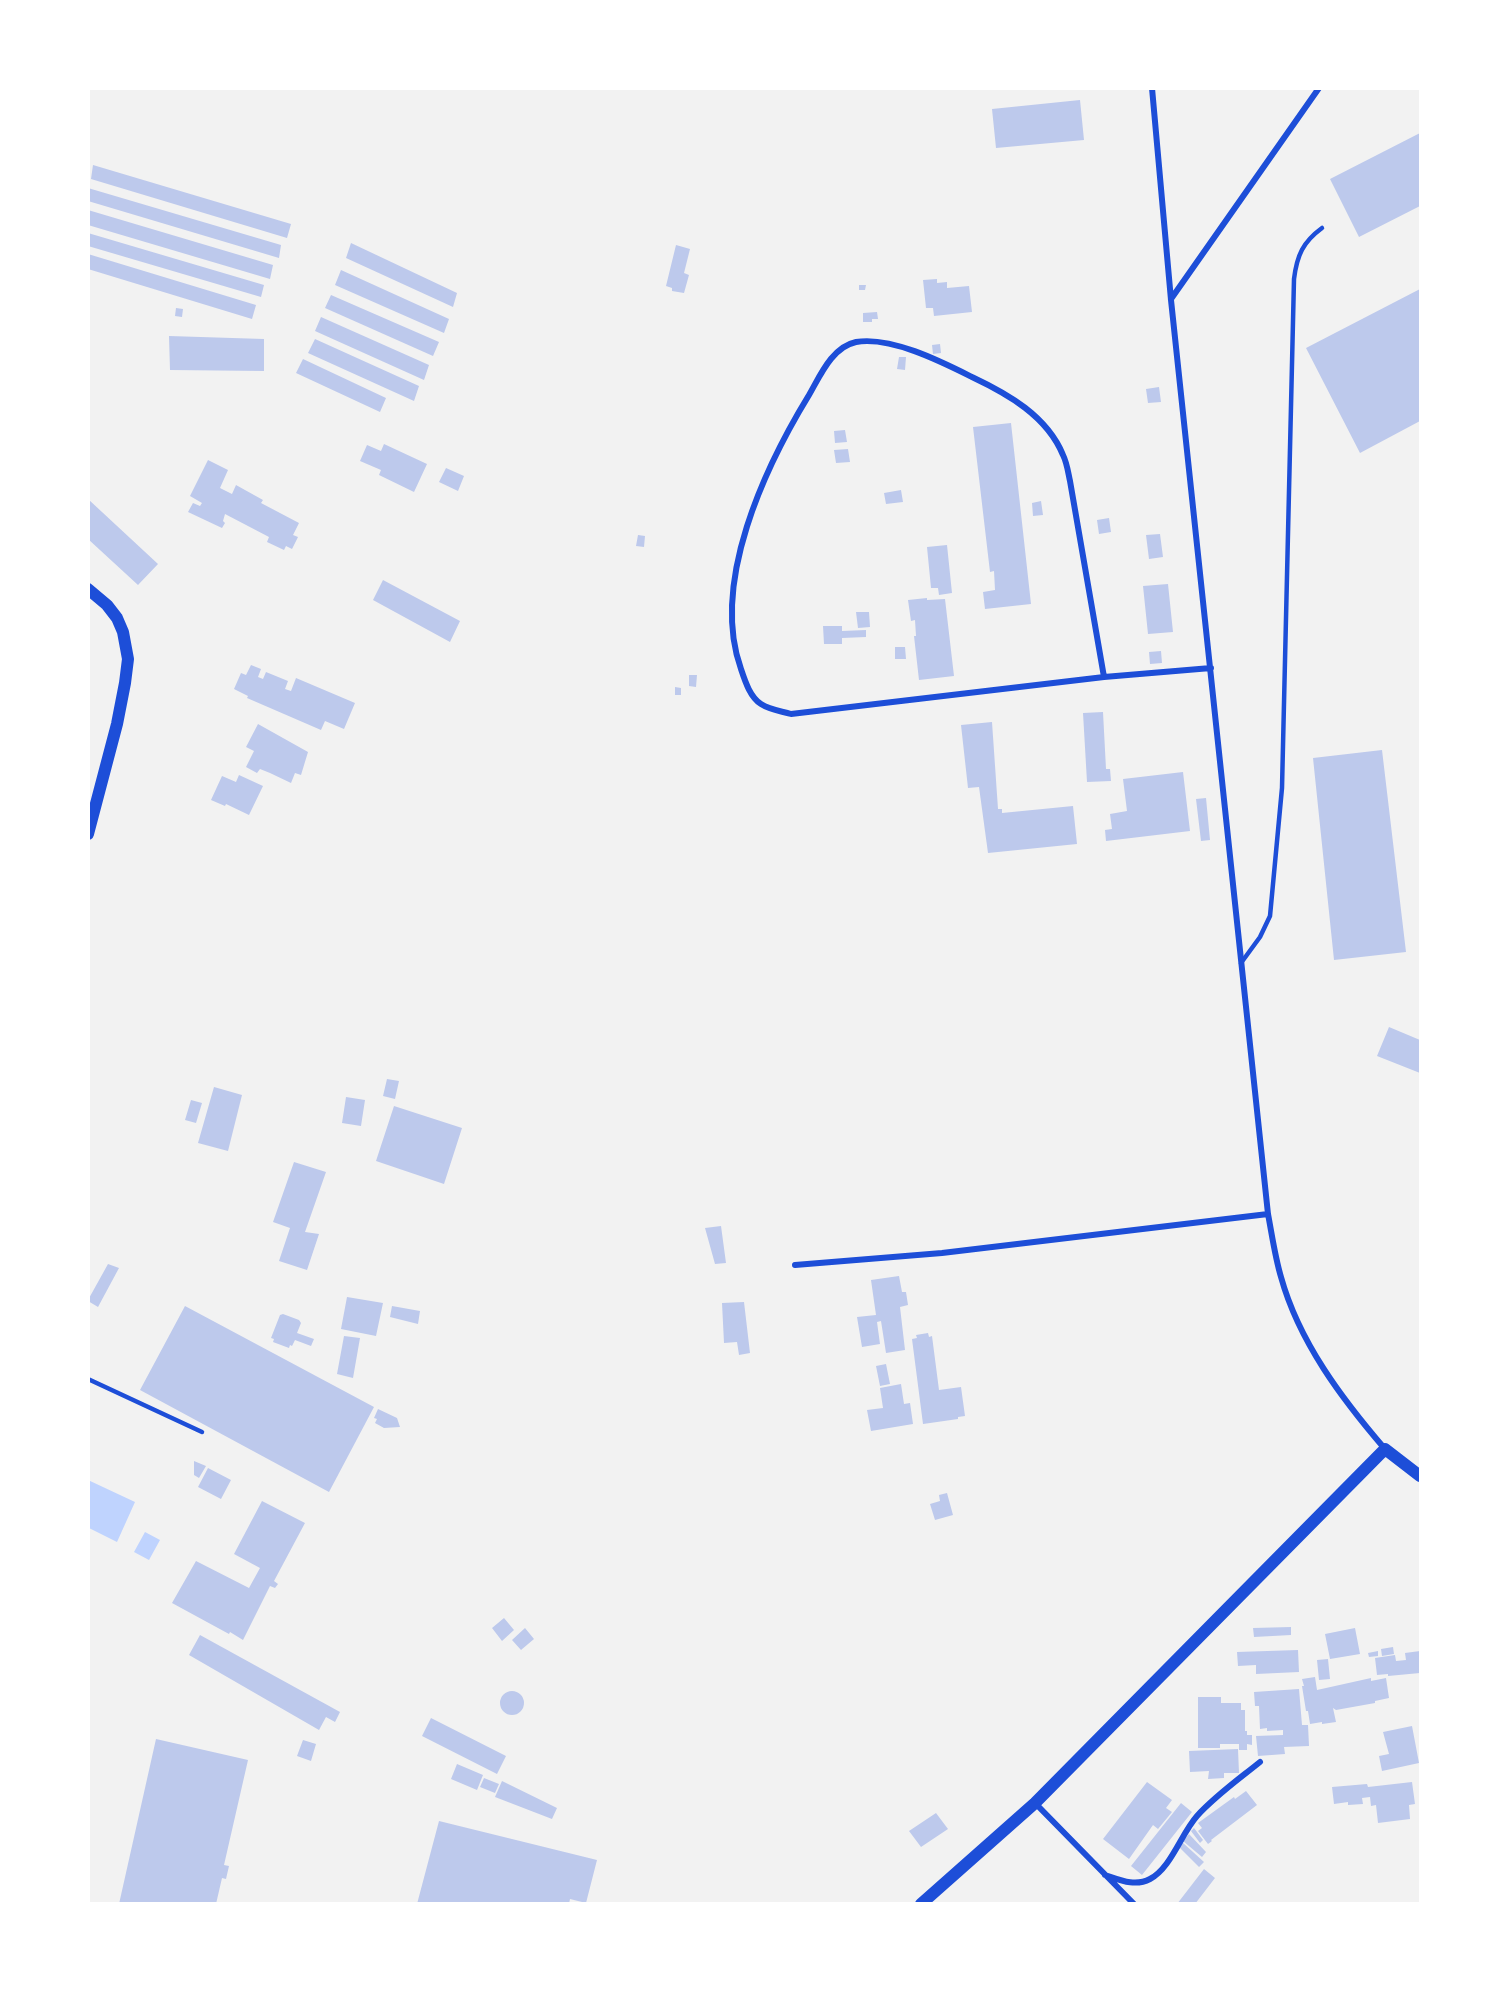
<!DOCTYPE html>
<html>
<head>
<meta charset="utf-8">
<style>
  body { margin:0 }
  #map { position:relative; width:1509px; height:1992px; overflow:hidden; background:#f2f2f2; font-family:"Fira Sans",sans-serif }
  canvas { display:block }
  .frame { position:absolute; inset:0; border:90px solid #fff; pointer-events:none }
</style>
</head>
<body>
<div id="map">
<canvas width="1509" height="1992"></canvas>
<div class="frame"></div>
</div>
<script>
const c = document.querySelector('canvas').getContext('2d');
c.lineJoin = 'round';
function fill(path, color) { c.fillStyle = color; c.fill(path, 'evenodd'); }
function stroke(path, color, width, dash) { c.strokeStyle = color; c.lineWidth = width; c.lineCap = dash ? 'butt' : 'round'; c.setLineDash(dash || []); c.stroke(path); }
const water = new Path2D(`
  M 88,1480 L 135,1502 L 117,1542 L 89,1528 Z
  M 145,1532 L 160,1540 L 149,1560 L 134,1552 Z`);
const building = new Path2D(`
  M 1080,100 L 1084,140 L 996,148 L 992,109 Z
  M 1420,133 L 1420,206 L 1359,237 L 1330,179 Z
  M 93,165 L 291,224 L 287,238 L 91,179 Z
  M 88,188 L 281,245 L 279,258 L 88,201 Z
  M 88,210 L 273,265 L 270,279 L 88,225 Z
  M 88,233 L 264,285 L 261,297 L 88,246 Z
  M 351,243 L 457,293 L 453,307 L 346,258 Z
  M 676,245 L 690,249 L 684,273 L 689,275 L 684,293 L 672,291 L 672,288 L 666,286 Z
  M 88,254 L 256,305 L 252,319 L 88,269 Z
  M 341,270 L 449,319 L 444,333 L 335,285 Z
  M 937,279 L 937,283 L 947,282 L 947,288 L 969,286 L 972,312 L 934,316 L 933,308 L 926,308 L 923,280 Z
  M 859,285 L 866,285 L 865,290 L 859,290 Z
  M 1420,289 L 1420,421 L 1360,453 L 1306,348 Z
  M 331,295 L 439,342 L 433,356 L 325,308 Z
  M 176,308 L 183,309 L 182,317 L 175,316 Z
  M 877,312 L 878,319 L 872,319 L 872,322 L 863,322 L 863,313 Z
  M 321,317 L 429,365 L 424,380 L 315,331 Z
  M 169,336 L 264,339 L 264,371 L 170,370 Z
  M 315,339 L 419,386 L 414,401 L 308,353 Z
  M 940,344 L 941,353 L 933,354 L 932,345 Z
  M 899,357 L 906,357 L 905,370 L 897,369 Z
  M 303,359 L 386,398 L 380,412 L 296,373 Z
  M 1159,387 L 1161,402 L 1148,403 L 1146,389 Z
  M 1011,423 L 1031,604 L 985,609 L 983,592 L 995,590 L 994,571 L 990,572 L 973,427 Z
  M 845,430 L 847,442 L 835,443 L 834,431 Z
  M 384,444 L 427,464 L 414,492 L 379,475 L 381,470 L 360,461 L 367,445 L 381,451 Z
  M 848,449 L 850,462 L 836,463 L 834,450 Z
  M 208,460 L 228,470 L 220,488 L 232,494 L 236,485 L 263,500 L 261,503 L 299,523 L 293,535 L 298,537 L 292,549 L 286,546 L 284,550 L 267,542 L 269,537 L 225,514 L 223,521 L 225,523 L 222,528 L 188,512 L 193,503 L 200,506 L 202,503 L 190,496 Z
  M 446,468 L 464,476 L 458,491 L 439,482 Z
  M 901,490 L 903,502 L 886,504 L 884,493 Z
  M 88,499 L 158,564 L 138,585 L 88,539 Z
  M 1041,501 L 1043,515 L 1033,516 L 1032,503 Z
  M 1109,518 L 1111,532 L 1099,534 L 1097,520 Z
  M 1160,534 L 1163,557 L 1149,559 L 1146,535 Z
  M 638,535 L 645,536 L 644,547 L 636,546 Z
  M 947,545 L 952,593 L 939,595 L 938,588 L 931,588 L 927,547 Z
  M 383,580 L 460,621 L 450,642 L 373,600 Z
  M 1168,584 L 1173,632 L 1148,634 L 1143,586 Z
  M 927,598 L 927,600 L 945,599 L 954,676 L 919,680 L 914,636 L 916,636 L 915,620 L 911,621 L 908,600 Z
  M 856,612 L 869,612 L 870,627 L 858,628 Z
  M 823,626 L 842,626 L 842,631 L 866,630 L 866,637 L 842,638 L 842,644 L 824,644 Z
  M 895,647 L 905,647 L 906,659 L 895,659 Z
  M 1161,651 L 1162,663 L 1150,664 L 1149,652 Z
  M 251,665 L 261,669 L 258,677 L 263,679 L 266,672 L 288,681 L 285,689 L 291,691 L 296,678 L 355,703 L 344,729 L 325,721 L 321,730 L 247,698 L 248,696 L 234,689 L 241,673 L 246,675 Z
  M 689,675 L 697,675 L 696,687 L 689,686 Z
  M 675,687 L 681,688 L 681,695 L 675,695 Z
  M 1103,712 L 1106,769 L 1110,769 L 1111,781 L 1087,782 L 1083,713 Z
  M 992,722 L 998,809 L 1002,809 L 1002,813 L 1073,806 L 1077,844 L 988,853 L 979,787 L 968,788 L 961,725 Z
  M 258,724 L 308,752 L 301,775 L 295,773 L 291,783 L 270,773 L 260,769 L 257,773 L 246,767 L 254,751 L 246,747 Z
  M 1382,750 L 1406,952 L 1334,960 L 1313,758 Z
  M 1183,772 L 1190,831 L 1106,841 L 1105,830 L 1112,829 L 1110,814 L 1127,811 L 1123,779 Z
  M 239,775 L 263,786 L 249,815 L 226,804 L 225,806 L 211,800 L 222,776 L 236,782 Z
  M 1206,798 L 1210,840 L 1201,841 L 1196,799 Z
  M 1389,1027 L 1420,1040 L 1420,1073 L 1377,1056 Z
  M 387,1079 L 399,1081 L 395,1099 L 383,1096 Z
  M 214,1087 L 242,1095 L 228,1151 L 198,1143 Z
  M 346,1097 L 365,1100 L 361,1126 L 342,1123 Z
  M 191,1100 L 202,1103 L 196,1123 L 185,1120 Z
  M 394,1106 L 462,1128 L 444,1184 L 376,1161 Z
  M 294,1162 L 326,1172 L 305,1232 L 319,1234 L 307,1270 L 279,1261 L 290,1228 L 273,1222 Z
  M 721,1226 L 726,1263 L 715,1264 L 705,1228 Z
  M 108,1264 L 119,1268 L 98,1307 L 88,1301 L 88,1300 Z
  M 899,1276 L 902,1292 L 906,1292 L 908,1305 L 900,1307 L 905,1350 L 886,1353 L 881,1321 L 877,1322 L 880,1344 L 862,1347 L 857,1317 L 876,1315 L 871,1280 Z
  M 347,1297 L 383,1303 L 376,1336 L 341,1329 Z
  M 744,1302 L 750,1353 L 739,1355 L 737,1342 L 724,1343 L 722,1303 Z
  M 185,1306 L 374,1407 L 329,1492 L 140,1390 Z
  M 392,1306 L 420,1311 L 418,1324 L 390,1317 Z
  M 283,1314 L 299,1320 L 301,1323 L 297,1333 L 314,1339 L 311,1346 L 295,1340 L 292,1346 L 290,1345 L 289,1348 L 273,1342 L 274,1339 L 271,1338 L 280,1315 Z
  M 928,1333 L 929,1337 L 932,1336 L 939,1390 L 961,1387 L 965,1416 L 958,1417 L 958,1419 L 923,1424 L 912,1339 L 917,1338 L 916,1335 Z
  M 344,1336 L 360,1338 L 353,1378 L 337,1374 Z
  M 886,1364 L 890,1384 L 880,1386 L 876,1366 Z
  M 901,1384 L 904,1404 L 910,1403 L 913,1424 L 871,1431 L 867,1410 L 883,1408 L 880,1388 Z
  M 378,1409 L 397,1418 L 400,1427 L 384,1428 L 375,1423 L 377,1419 L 374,1418 Z
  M 194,1461 L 206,1466 L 199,1478 L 194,1475 Z
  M 208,1468 L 231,1480 L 221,1499 L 198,1487 Z
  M 947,1493 L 953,1515 L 935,1520 L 930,1504 L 940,1501 L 939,1495 Z
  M 262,1501 L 305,1523 L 274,1581 L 278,1584 L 275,1588 L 270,1586 L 243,1640 L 230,1632 L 229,1634 L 172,1603 L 196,1561 L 249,1588 L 260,1568 L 234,1554 Z
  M 504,1618 L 514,1630 L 502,1641 L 492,1628 Z
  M 1291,1627 L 1291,1635 L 1254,1637 L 1253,1628 Z
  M 525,1628 L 534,1639 L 521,1650 L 512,1640 Z
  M 1355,1628 L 1360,1654 L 1330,1659 L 1325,1634 Z
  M 200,1635 L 340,1712 L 335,1722 L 326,1717 L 319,1730 L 189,1655 Z
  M 1393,1647 L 1394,1654 L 1382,1656 L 1381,1649 Z
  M 1298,1650 L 1299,1672 L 1256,1674 L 1256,1665 L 1238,1666 L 1237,1652 Z
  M 1378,1651 L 1378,1656 L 1369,1657 L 1368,1653 Z
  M 1420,1651 L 1420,1673 L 1388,1676 L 1388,1674 L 1377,1675 L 1375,1658 L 1395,1655 L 1396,1661 L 1406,1660 L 1405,1653 Z
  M 1328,1659 L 1330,1679 L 1319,1680 L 1317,1660 Z
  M 1315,1677 L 1317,1690 L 1371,1678 L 1371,1681 L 1386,1678 L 1389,1698 L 1375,1701 L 1375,1703 L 1336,1710 L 1333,1708 L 1336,1722 L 1322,1724 L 1322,1722 L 1310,1724 L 1308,1711 L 1306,1711 L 1302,1686 L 1304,1686 L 1302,1679 Z
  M 1299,1689 L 1302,1725 L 1308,1725 L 1309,1746 L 1284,1747 L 1285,1754 L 1258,1756 L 1256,1736 L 1283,1735 L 1283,1730 L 1267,1731 L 1267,1728 L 1260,1729 L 1259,1706 L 1255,1706 L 1254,1692 Z
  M500 1703a12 12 0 1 1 24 0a12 12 0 1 1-24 0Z
  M 1198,1697 L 1221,1697 L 1221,1703 L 1241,1703 L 1241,1710 L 1245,1710 L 1245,1731 L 1247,1731 L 1247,1735 L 1252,1735 L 1252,1745 L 1247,1744 L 1247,1750 L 1239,1750 L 1239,1744 L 1220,1744 L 1220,1748 L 1198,1748 Z
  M 431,1718 L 506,1756 L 497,1774 L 422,1736 Z
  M 1412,1726 L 1419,1763 L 1382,1771 L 1379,1756 L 1389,1754 L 1383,1732 Z
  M 156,1739 L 248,1760 L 224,1865 L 229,1866 L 226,1879 L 222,1878 L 216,1904 L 119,1904 Z
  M 303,1740 L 316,1744 L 311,1761 L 297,1756 Z
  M 1238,1749 L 1239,1773 L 1224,1773 L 1224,1778 L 1208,1779 L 1209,1771 L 1190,1772 L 1189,1751 Z
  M 457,1764 L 483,1775 L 477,1790 L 451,1779 Z
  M 484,1778 L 499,1784 L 495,1793 L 480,1787 Z
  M 502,1781 L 557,1808 L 552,1819 L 495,1797 Z
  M 1147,1782 L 1172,1800 L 1166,1808 L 1172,1812 L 1158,1829 L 1153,1825 L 1129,1859 L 1103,1839 Z
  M 1412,1782 L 1415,1804 L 1409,1805 L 1410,1819 L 1378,1823 L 1376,1805 L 1371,1806 L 1370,1797 L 1362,1798 L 1363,1804 L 1348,1805 L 1348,1802 L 1334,1804 L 1332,1787 L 1367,1784 L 1368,1787 Z
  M 1246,1791 L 1257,1805 L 1211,1840 L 1212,1841 L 1208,1844 L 1198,1831 L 1202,1828 L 1198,1823 L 1234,1797 L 1235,1799 Z
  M 1181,1803 L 1192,1812 L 1142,1875 L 1131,1866 Z
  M 936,1813 L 948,1829 L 921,1847 L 909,1831 Z
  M 439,1821 L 597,1860 L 586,1903 L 570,1899 L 569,1904 L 417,1904 Z
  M 1194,1828 L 1203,1840 L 1200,1843 L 1191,1831 Z
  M 1189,1834 L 1206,1852 L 1202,1857 L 1183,1841 Z
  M 1182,1842 L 1204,1862 L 1199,1867 L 1178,1846 Z
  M 1204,1869 L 1215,1878 L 1195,1904 L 1177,1904 Z`);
const service = new Path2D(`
  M 1241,963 L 1260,937 L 1270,916 L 1282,788 L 1294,279 C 1297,255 1303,242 1322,228
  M 88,1379 L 202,1432`);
const minor = new Path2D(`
  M 1152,88 L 1171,300 L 1268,1214 C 1272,1235 1275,1257 1281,1277 C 1299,1342 1342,1399 1385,1449
  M 1171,299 L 1319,88
  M 1104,677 L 1070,481 C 1068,472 1067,463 1063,455 C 1047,416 1008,394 972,377 C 942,362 891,336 856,342 C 832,347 820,376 809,395 C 765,467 710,583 741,669 C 745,681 750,697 761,704 C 770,710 781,711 791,714 L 1104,677 L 1211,668
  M 795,1265 L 942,1253 L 1268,1214
  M 1035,1803 L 1134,1904
  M 1105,1875 C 1120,1880 1135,1887 1150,1879 C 1171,1868 1181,1834 1197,1816 C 1215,1796 1239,1779 1260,1762`);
const secondary = new Path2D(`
  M 88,589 L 107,605 L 117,618 L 123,632 L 128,659 L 125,683 L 117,724 L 88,834
  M 921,1904 L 1035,1803 L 1385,1449 L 1420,1476`);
fill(water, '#bfd3fe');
fill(building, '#bdc9ec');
stroke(service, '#1d4ed8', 4.5);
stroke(minor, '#1d4ed8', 6);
stroke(secondary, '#1d4ed8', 12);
</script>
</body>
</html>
